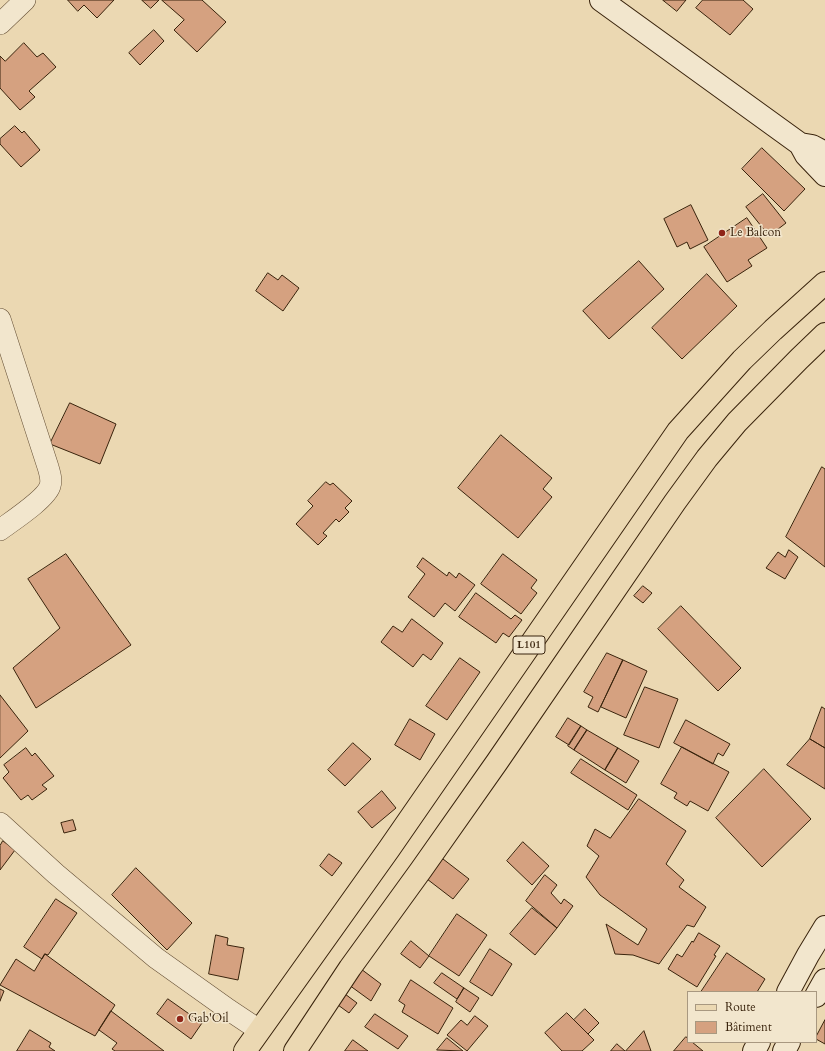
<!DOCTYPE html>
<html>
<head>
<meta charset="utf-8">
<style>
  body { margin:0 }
  #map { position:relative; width:825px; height:1051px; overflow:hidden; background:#ebd8b2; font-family:Cardo,serif }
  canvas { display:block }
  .legend { position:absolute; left:687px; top:991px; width:130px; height:52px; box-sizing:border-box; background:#f2e6cd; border:1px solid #a89880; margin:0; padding:5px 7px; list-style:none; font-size:12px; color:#39230c }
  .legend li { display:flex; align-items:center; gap:8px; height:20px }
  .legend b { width:20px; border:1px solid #a89880 }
</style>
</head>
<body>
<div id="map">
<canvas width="825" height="1051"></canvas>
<ul class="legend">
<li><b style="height:5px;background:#ebd8b2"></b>Route</li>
<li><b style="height:11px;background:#d5a180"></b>Bâtiment</li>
</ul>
</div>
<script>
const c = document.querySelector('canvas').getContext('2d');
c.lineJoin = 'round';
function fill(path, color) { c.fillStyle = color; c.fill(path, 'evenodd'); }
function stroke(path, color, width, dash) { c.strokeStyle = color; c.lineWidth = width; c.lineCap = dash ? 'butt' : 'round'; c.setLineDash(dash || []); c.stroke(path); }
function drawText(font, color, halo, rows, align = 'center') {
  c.font = font + ' Cardo,serif'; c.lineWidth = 3; c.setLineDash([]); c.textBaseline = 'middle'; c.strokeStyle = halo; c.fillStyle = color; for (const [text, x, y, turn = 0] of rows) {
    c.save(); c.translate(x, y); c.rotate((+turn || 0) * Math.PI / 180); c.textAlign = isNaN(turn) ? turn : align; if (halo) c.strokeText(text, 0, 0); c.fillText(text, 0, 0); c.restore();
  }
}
const building = new Path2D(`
  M 68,0 L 114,0 L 97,18 L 84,5 L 78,11 Z
  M 142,0 L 159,0 L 151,8 Z
  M 162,0 L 202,0 L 226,22 L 197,52 L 174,30 L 184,20 Z
  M 663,0 L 686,0 L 677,11 Z
  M 703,0 L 743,0 L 753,9 L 730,35 L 696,8 Z
  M 154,30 L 164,41 L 140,65 L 129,53 Z
  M 24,43 L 37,57 L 43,53 L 56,67 L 29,91 L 35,97 L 20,110 L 0,88 L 0,56 L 5,61 Z
  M 15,126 L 22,133 L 24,131 L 40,150 L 21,167 L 0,144 L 0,139 Z
  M 762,148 L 805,189 L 784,211 L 742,169 Z
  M 763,194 L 786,223 L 769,236 L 746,207 Z
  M 691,205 L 708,240 L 690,249 L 687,242 L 677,247 L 664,219 Z
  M 747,218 L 767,248 L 748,260 L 752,266 L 727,282 L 704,247 Z
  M 639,261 L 664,289 L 609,339 L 583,311 Z
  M 268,273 L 278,280 L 282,275 L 299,288 L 283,311 L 256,291 Z
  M 707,274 L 737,306 L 682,359 L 652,328 Z
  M 70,403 L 116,424 L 100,464 L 50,444 Z
  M 501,435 L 552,478 L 543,489 L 552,497 L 518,538 L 458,488 Z
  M 822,467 L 825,469 L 825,567 L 786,537 Z
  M 326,482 L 330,485 L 333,483 L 352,501 L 345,508 L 349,512 L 339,522 L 336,519 L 323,533 L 327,536 L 318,545 L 296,524 L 313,506 L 308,501 Z
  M 789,550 L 798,557 L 785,579 L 766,568 L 778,552 L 785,557 Z
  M 66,554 L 131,645 L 36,708 L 13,668 L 60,628 L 28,579 Z
  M 503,554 L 537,580 L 531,588 L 537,593 L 521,614 L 481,584 Z
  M 423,558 L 447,576 L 449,572 L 456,578 L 459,573 L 475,585 L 455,611 L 445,603 L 434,617 L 408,597 L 425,574 L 417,567 Z
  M 643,586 L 652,593 L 643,603 L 634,596 Z
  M 476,593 L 511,619 L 515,615 L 522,620 L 509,637 L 503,633 L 496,643 L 459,617 Z
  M 681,606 L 741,668 L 718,691 L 658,629 Z
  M 412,619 L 443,643 L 431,660 L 423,654 L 413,667 L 381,642 L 393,626 L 402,632 Z
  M 607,653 L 623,660 L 598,712 L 588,707 L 593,697 L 584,692 Z
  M 460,658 L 480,672 L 447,720 L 426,706 Z
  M 623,660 L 647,671 L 626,718 L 601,707 Z
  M 645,687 L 678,699 L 659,748 L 624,735 Z
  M 0,695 L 28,731 L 0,758 Z
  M 822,707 L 825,709 L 825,748 L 810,739 Z
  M 568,718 L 581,726 L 569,745 L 556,737 Z
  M 410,719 L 435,734 L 420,760 L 395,745 Z
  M 686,720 L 730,744 L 723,756 L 718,753 L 713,764 L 674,743 Z
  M 581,726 L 587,730 L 574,750 L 568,746 Z
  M 587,730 L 618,748 L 605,770 L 574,750 Z
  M 810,739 L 825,748 L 825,789 L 787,765 Z
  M 353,743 L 371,759 L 345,786 L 328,770 Z
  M 682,747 L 729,772 L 708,811 L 690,801 L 687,806 L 674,798 L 677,793 L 661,784 Z
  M 26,748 L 32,756 L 35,753 L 54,776 L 42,785 L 47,789 L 32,800 L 28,795 L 21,800 L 3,778 L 9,772 L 4,765 Z
  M 618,748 L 639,761 L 626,783 L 605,770 Z
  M 581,759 L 637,795 L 628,810 L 571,773 Z
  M 764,769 L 811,819 L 762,867 L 716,818 Z
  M 382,791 L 396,808 L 372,828 L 358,812 Z
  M 639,799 L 686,831 L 666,864 L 684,880 L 679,887 L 706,907 L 694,927 L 687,925 L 659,964 L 633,955 L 615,954 L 606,924 L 638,945 L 647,929 L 600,895 L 586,877 L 599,856 L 587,846 L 595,829 L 610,838 Z
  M 73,820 L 76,830 L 64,833 L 61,823 Z
  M 3,841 L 15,850 L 0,870 L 0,846 Z
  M 523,842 L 549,866 L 532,885 L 507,861 Z
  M 329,854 L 342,863 L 332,876 L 320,866 Z
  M 443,859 L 469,879 L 453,899 L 427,879 Z
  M 136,868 L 192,923 L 167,950 L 112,895 Z
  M 545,875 L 557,885 L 551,893 L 561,904 L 564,899 L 573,906 L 557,928 L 526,901 Z
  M 56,899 L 77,913 L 48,955 L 45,954 L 42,959 L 24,947 Z
  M 532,908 L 557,928 L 535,955 L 510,934 Z
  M 457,914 L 487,935 L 459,976 L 429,956 Z
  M 699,933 L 720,946 L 714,955 L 716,956 L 697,987 L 668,969 L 677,954 L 682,957 L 692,941 L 693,942 Z
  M 216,935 L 228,938 L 227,945 L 244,948 L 238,980 L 209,974 Z
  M 411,941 L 429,956 L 420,968 L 401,954 Z
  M 490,949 L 512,964 L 492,996 L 470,982 Z
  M 727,953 L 765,979 L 757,992 L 701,992 Z
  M 45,954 L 115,1005 L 95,1036 L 0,985 L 16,959 L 34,971 Z
  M 361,969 L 381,984 L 371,1001 L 349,985 Z
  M 442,973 L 464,988 L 457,999 L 434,983 Z
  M 411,980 L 453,1008 L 438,1034 L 402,1012 L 405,1005 L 399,1001 Z
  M 464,988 L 479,998 L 470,1012 L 456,1002 Z
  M 0,989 L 4,991 L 0,1001 Z
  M 345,994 L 357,1003 L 349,1013 L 338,1005 Z
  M 168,999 L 202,1023 L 191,1039 L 157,1014 Z
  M 585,1009 L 599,1023 L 588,1034 L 574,1020 Z
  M 111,1011 L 164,1051 L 115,1051 L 112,1049 L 117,1043 L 99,1030 Z
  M 567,1013 L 594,1040 L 582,1051 L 562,1051 L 545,1033 Z
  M 375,1014 L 408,1036 L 398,1049 L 365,1027 Z
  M 475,1016 L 488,1026 L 467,1051 L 447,1035 L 461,1020 L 467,1025 Z
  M 825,1020 L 825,1044 L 816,1039 L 816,1037 Z
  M 30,1030 L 51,1043 L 49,1047 L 55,1051 L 17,1051 Z
  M 644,1031 L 651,1051 L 626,1051 Z
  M 686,1037 L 688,1038 L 688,1042 L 692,1042 L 703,1051 L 674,1051 Z
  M 447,1038 L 463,1051 L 437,1050 Z
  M 353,1040 L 368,1051 L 345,1051 Z
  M 617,1044 L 625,1051 L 611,1051 Z`);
const minor = new Path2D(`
  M 0,24 L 25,0
  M 0,319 L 48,467 C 50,474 52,480 50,486 C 46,499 12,521 0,530
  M 0,823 L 56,874 L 156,958 L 229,1010 L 259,1030`);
const secondary = new Path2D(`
  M 601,0 L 800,144 L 812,146 L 825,153
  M 800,144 L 806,155 L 825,175
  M 788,992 L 808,955 L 825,927
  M 816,996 L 825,980
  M 754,1051 L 759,1042
  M 784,1051 L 789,1042`);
const primary = new Path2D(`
  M 245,1051 L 389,849 L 678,431 L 742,360 L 773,330 L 825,283
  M 295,1051 L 350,968 L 421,870 L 497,762 L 675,502 L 707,458 L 737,422 L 799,359 L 825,334`);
const markers = [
  [722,233,4,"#8f2418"],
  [180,1019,4,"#8f2418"]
];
const shields = [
  [529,645,32]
];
const shieldNames = [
  ["L101",529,645]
];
const poiNames = [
  ["Le Balcon",730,233],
  ["Gab'Oil",188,1019]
];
fill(building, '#d5a180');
stroke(building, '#39230c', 1);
stroke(minor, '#665036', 22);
stroke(secondary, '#39230c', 24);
stroke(primary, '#39230c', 24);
stroke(minor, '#f2e6cd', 21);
stroke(secondary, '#f2e6cd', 22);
stroke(primary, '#ebd8b2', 22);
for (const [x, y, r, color] of markers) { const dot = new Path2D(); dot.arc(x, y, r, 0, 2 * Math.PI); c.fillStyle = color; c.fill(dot); stroke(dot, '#f2e6cd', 1.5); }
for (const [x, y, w] of shields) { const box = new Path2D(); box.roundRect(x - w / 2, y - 9, w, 18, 3); c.fillStyle = '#f2e6cd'; c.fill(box); stroke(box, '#39230c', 1); }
drawText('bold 11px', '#39230c', null, shieldNames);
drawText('12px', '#39230c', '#f2e6cd', poiNames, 'left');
</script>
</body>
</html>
